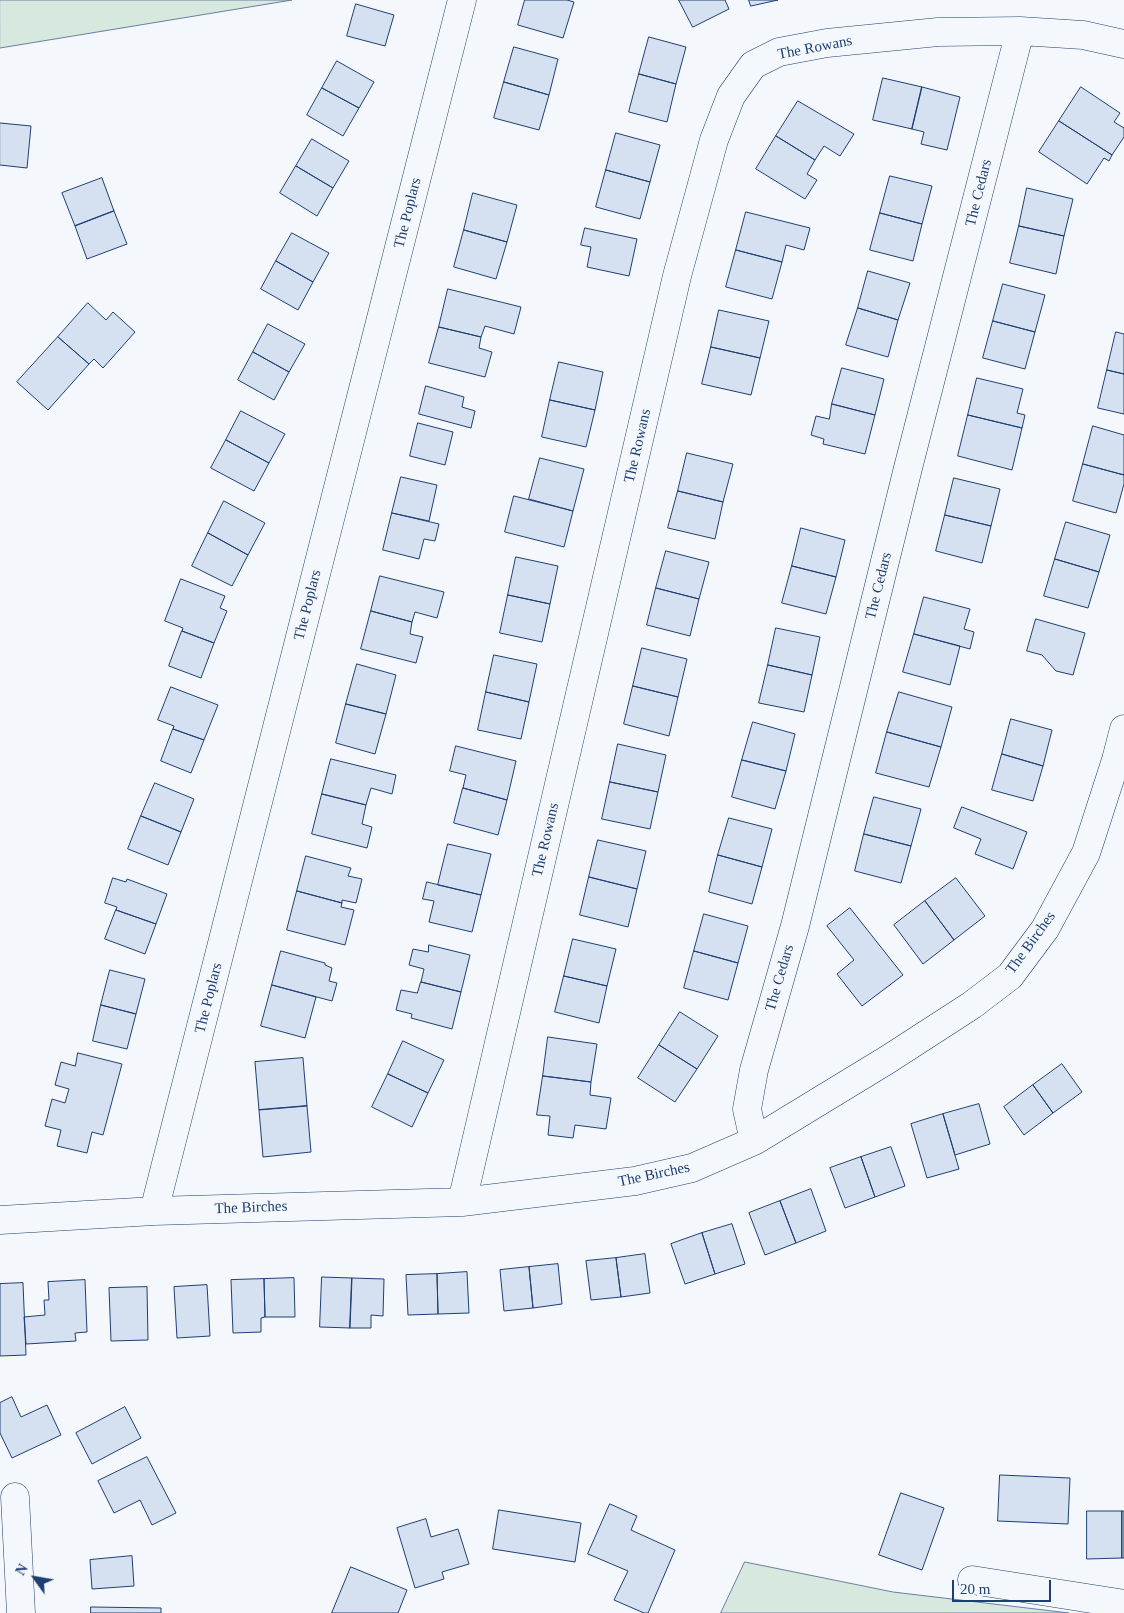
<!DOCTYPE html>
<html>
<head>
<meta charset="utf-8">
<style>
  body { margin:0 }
  #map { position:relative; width:1124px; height:1613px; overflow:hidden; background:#f4f7fb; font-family:"Times New Roman",serif }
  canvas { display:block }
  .north { position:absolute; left:10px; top:1553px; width:50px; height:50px; -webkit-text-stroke:4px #f4f7fb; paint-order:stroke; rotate:302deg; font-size:14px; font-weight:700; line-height:20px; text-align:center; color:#1d3f73 }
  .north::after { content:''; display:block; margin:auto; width:18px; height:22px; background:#1d3f73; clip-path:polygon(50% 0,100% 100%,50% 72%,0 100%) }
  .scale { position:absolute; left:952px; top:1580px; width:99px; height:22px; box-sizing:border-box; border:2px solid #1d3f73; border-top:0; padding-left:6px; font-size:15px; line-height:18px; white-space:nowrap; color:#1d3f73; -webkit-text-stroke:4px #f4f7fb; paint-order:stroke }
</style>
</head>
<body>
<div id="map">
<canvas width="1124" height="1613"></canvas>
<div class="north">N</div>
<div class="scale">20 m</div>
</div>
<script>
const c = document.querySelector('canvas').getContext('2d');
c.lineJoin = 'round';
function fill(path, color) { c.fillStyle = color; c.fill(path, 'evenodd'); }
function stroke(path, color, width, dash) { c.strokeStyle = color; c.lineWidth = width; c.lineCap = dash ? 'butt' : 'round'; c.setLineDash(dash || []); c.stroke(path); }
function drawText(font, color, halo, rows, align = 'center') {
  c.font = font + ' "Times New Roman",serif'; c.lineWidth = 4; c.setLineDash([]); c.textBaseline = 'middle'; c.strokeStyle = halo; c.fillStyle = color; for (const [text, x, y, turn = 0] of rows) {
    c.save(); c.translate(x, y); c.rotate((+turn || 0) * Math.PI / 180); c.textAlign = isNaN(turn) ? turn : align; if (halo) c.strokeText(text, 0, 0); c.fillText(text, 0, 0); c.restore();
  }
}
const green = new Path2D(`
  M 0,0 L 292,0 L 0,48 Z
  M 745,1562 L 893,1592 L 1069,1613 L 721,1613 Z`);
const building = new Path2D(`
  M 525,0 L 567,0 L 574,2 L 563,38 L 518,25 Z
  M 679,0 L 725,0 L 729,9 L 693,27 Z
  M 749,0 L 778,0 L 751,6 Z
  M 356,4 L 394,15 L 385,46 L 347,36 Z
  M 649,37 L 686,47 L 676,84 L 639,74 Z
  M 514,47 L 558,59 L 549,95 L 504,82 Z
  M 337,61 L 374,82 L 359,108 L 322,88 Z
  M 639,74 L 676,84 L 667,122 L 629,112 Z
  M 883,78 L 922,87 L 912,129 L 873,120 Z
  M 504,82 L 549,95 L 539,130 L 494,118 Z
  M 922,87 L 960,97 L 947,150 L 921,144 L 924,132 L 912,129 Z
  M 1081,87 L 1120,113 L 1114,122 L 1124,128 L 1124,137 L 1112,155 L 1059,121 Z
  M 322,88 L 359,108 L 343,136 L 307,115 Z
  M 798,101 L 854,134 L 840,156 L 824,146 L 815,160 L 776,136 Z
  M 1059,121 L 1112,155 L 1109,161 L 1104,158 L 1087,184 L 1039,152 Z
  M 0,123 L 31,126 L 27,168 L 0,165 Z
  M 616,133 L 660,145 L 650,182 L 606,170 Z
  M 776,136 L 815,160 L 807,174 L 817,180 L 805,199 L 756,169 Z
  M 312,139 L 349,161 L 333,188 L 296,166 Z
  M 296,166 L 333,188 L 317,216 L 280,193 Z
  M 606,170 L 650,182 L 640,219 L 596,207 Z
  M 890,176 L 932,186 L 922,224 L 880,213 Z
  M 102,178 L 114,211 L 75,226 L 62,193 Z
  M 1027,188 L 1073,199 L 1064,236 L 1019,226 Z
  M 473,193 L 517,205 L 507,242 L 464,230 Z
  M 114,211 L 127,244 L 87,259 L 75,226 Z
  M 746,212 L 810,228 L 804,250 L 786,245 L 782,262 L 736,250 Z
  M 880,213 L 922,224 L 913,261 L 870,250 Z
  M 1019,226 L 1064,236 L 1056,274 L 1010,263 Z
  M 585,228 L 637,239 L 629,276 L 587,267 L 591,247 L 581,245 Z
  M 464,230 L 507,242 L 496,279 L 454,267 Z
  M 292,233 L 329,253 L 313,282 L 276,261 Z
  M 736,250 L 782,262 L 772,299 L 726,287 Z
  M 276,261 L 313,282 L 298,310 L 261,289 Z
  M 868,271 L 910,283 L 898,320 L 858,308 Z
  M 1003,284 L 1045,295 L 1035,332 L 993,321 Z
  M 448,289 L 521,307 L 514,334 L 485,326 L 481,337 L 439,327 Z
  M 88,303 L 106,320 L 113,312 L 135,332 L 103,368 L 94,359 L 89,364 L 58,337 Z
  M 858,308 L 898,320 L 888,357 L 846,345 Z
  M 719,310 L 769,321 L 760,358 L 711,347 Z
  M 993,321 L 1035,332 L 1025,369 L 983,358 Z
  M 268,324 L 305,344 L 289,372 L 253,352 Z
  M 439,327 L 481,337 L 479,348 L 492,352 L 485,377 L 429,363 Z
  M 1116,332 L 1124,334 L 1124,374 L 1107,370 Z
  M 58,337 L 89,364 L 48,410 L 17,382 Z
  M 711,347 L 760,358 L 751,395 L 702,384 Z
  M 253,352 L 289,372 L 274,400 L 238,380 Z
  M 559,362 L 603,372 L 595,410 L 550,400 Z
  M 842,368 L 884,379 L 875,415 L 832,404 Z
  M 1107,370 L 1124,374 L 1124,414 L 1098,408 Z
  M 977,378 L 1023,389 L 1017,413 L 1025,415 L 1022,428 L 968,415 Z
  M 426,386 L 464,397 L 462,407 L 475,411 L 471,428 L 419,414 Z
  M 550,400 L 595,410 L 586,447 L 542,437 Z
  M 832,404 L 875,415 L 865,454 L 823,444 L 824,439 L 811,435 L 816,416 L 829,419 Z
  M 241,411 L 285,434 L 269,463 L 226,440 Z
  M 968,415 L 1022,428 L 1012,470 L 958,456 Z
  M 418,423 L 453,432 L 445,465 L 410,456 Z
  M 1093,426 L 1124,435 L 1124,475 L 1083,464 Z
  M 226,440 L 269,463 L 254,491 L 211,468 Z
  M 687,453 L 733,464 L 723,502 L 678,491 Z
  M 540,458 L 584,469 L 573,511 L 529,499 Z
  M 1083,464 L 1124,475 L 1124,484 L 1116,513 L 1073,501 Z
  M 401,477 L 437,485 L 429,521 L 392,513 Z
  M 954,478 L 1000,489 L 991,526 L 945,515 Z
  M 678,491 L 723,502 L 715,539 L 668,528 Z
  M 514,496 L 573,511 L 564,547 L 505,532 Z
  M 224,501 L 265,523 L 248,555 L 208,533 Z
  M 392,513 L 439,524 L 435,541 L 424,539 L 419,559 L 383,550 Z
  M 945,515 L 991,526 L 982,563 L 936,551 Z
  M 1066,522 L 1110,535 L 1099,572 L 1055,559 Z
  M 801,528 L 845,540 L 836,577 L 792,566 Z
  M 208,533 L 248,555 L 232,586 L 192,566 Z
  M 666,551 L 709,562 L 699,599 L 656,588 Z
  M 516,557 L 558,566 L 550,604 L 508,595 Z
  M 1055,559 L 1099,572 L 1088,608 L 1044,596 Z
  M 792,566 L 836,577 L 826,614 L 782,603 Z
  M 380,576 L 444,592 L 437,618 L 415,612 L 412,622 L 371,611 Z
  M 181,579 L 225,596 L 220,608 L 227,611 L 214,643 L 182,631 L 183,628 L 165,621 Z
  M 656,588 L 699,599 L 690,636 L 647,625 Z
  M 508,595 L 550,604 L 542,642 L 500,633 Z
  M 924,597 L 970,609 L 964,629 L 974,632 L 970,649 L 914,634 Z
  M 371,611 L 412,622 L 410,634 L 423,637 L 416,663 L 361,649 Z
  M 1036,619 L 1085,633 L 1073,675 L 1056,671 L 1042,655 L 1027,651 Z
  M 776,628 L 820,637 L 812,675 L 768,665 Z
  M 182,631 L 214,643 L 201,678 L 169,666 Z
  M 914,634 L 960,646 L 950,685 L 903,672 Z
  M 642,648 L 687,659 L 678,697 L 633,686 Z
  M 494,655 L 537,664 L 529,702 L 486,692 Z
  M 357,664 L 396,675 L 386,714 L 346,704 Z
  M 768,665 L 812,675 L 804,712 L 759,703 Z
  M 633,686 L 678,697 L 669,736 L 624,724 Z
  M 171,687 L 218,705 L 204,740 L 173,729 L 174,726 L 158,720 Z
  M 486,692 L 529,702 L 521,739 L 478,730 Z
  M 899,692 L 952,707 L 941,747 L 887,732 Z
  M 346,704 L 386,714 L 375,754 L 336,743 Z
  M 1011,719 L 1052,730 L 1043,766 L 1002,754 Z
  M 753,722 L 795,734 L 786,771 L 742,760 Z
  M 173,729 L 204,740 L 191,773 L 161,761 Z
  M 887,732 L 941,747 L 929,787 L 876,773 Z
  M 618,744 L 666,755 L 658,792 L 610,782 Z
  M 456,746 L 516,761 L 507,800 L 463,788 L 466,775 L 450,771 Z
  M 1002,754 L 1043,766 L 1033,801 L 992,790 Z
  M 331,759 L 396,775 L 392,794 L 371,788 L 366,805 L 322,794 Z
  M 742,760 L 786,771 L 775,809 L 732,797 Z
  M 610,782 L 658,792 L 650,829 L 602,819 Z
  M 155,783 L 194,799 L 181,832 L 141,816 Z
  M 463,788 L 507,800 L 498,835 L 454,823 Z
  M 322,794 L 366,805 L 362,824 L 372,827 L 367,848 L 312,834 Z
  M 874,797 L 921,809 L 911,846 L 864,834 Z
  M 962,807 L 1027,832 L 1013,869 L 975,854 L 981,839 L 954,828 Z
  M 141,816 L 181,832 L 168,865 L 128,849 Z
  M 729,818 L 772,829 L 762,867 L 718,855 Z
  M 864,834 L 911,846 L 901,883 L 855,871 Z
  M 598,840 L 646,851 L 637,889 L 589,877 Z
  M 448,844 L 491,854 L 481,895 L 438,885 Z
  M 718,855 L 762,867 L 752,904 L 709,892 Z
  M 306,856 L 351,868 L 348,876 L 362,879 L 356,903 L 342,900 L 342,903 L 297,891 Z
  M 589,877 L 637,889 L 628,927 L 580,915 Z
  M 113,878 L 126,882 L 127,879 L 167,894 L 156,924 L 116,910 L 117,907 L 105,903 Z
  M 956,878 L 985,916 L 954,940 L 925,901 Z
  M 427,882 L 481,895 L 472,932 L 429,922 L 434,901 L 423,899 Z
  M 297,891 L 342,903 L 341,907 L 354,910 L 345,945 L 287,930 Z
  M 925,901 L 954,940 L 923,964 L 894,925 Z
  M 850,908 L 903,975 L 862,1006 L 837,974 L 854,960 L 827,926 Z
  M 116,910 L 156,924 L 145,954 L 105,939 Z
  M 704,914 L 748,926 L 738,963 L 694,951 Z
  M 573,939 L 616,949 L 607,986 L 564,976 Z
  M 429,945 L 470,955 L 461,992 L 421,982 L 424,969 L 409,965 L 413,949 L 428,952 Z
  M 281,951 L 325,963 L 325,965 L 332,968 L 329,981 L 337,983 L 332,1001 L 272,985 Z
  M 694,951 L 738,963 L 728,1000 L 684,988 Z
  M 110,970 L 145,979 L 136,1014 L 101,1005 Z
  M 564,976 L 607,986 L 599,1023 L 555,1012 Z
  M 421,982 L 461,992 L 452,1029 L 411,1018 L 412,1014 L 396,1010 L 401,990 L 417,993 Z
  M 272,985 L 316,997 L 305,1038 L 261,1026 Z
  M 101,1005 L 136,1014 L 127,1049 L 93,1041 Z
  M 680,1012 L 718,1036 L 697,1069 L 659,1045 Z
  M 548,1037 L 597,1044 L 591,1082 L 543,1076 Z
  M 403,1041 L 444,1060 L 428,1093 L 388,1074 Z
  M 659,1045 L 697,1069 L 675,1102 L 638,1078 Z
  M 78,1053 L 122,1064 L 103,1135 L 92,1132 L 87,1153 L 57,1146 L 61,1130 L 45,1126 L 52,1099 L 65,1103 L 69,1089 L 55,1085 L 61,1062 L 75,1066 Z
  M 303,1058 L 307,1106 L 259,1110 L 255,1062 Z
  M 1062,1064 L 1082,1092 L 1053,1113 L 1033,1085 Z
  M 388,1074 L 428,1093 L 412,1127 L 372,1107 Z
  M 543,1076 L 591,1082 L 590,1095 L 611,1098 L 606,1129 L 575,1125 L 573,1138 L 548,1135 L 550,1116 L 537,1115 Z
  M 1033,1085 L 1053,1113 L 1024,1135 L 1004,1107 Z
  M 979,1104 L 990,1144 L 955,1155 L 943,1114 Z
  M 307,1106 L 311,1152 L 263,1157 L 259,1110 Z
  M 943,1114 L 959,1169 L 927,1178 L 911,1124 Z
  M 891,1147 L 905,1186 L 875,1197 L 861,1157 Z
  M 861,1157 L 875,1197 L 845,1208 L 830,1168 Z
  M 811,1189 L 826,1231 L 796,1243 L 780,1201 Z
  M 780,1201 L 796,1243 L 765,1255 L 749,1213 Z
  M 732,1224 L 745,1264 L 715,1274 L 702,1233 Z
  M 702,1233 L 715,1274 L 685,1284 L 671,1244 Z
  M 645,1254 L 650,1293 L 621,1297 L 616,1258 Z
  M 616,1258 L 621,1297 L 591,1300 L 586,1261 Z
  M 558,1264 L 562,1304 L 533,1308 L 529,1267 Z
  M 529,1267 L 533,1308 L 504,1311 L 500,1270 Z
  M 467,1272 L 469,1313 L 438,1314 L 437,1274 Z
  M 437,1274 L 438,1314 L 408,1315 L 406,1275 Z
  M 322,1277 L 352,1278 L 350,1328 L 320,1327 Z
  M 294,1278 L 295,1317 L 265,1317 L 264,1279 Z
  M 352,1278 L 384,1279 L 383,1316 L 371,1315 L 371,1328 L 350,1328 Z
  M 264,1279 L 265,1317 L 261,1318 L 261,1332 L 233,1333 L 231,1280 Z
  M 85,1280 L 87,1332 L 75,1333 L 76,1341 L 26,1344 L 24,1317 L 45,1315 L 44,1300 L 49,1300 L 48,1282 Z
  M 23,1283 L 26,1355 L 0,1356 L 0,1284 Z
  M 207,1285 L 210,1336 L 177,1338 L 174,1287 Z
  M 147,1287 L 148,1340 L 111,1341 L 109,1288 Z
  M 12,1397 L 21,1417 L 47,1405 L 61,1435 L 12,1458 L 0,1433 L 0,1403 Z
  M 125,1407 L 141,1438 L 92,1464 L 76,1433 Z
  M 147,1457 L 176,1513 L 152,1525 L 140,1500 L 114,1513 L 98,1481 Z
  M 1000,1475 L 1070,1478 L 1068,1524 L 998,1521 Z
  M 901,1493 L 944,1508 L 922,1570 L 879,1555 Z
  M 610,1504 L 637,1516 L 631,1530 L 675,1550 L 648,1613 L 644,1613 L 614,1600 L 628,1571 L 588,1554 Z
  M 499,1510 L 581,1523 L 575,1562 L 493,1549 Z
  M 1087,1511 L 1122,1511 L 1122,1558 L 1087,1559 Z
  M 1122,1511 L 1124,1511 L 1124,1558 L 1122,1558 Z
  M 426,1519 L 431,1537 L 458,1529 L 469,1564 L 442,1572 L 444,1579 L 415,1588 L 397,1528 Z
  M 132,1556 L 134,1586 L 92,1589 L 90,1560 Z
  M 351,1567 L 407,1590 L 398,1613 L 332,1613 Z
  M 91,1607 L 161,1608 L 161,1613 L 91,1613 Z`);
const minor = new Path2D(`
  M 754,1141 L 747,1109 L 754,1070 L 795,926 L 908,468 L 1020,31
  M 462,1202 L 677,276 L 714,140 L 731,96 L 753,65 L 779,52 L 827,43 L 938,32 L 1020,31 L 1083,35 L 1124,44
  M 154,1211 L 462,0
  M 0,1220 L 154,1211 L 462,1202 L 635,1181 L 692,1168 L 754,1141 L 887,1060 L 972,1005 L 1010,976 L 1045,929 L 1086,853 L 1116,760 L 1124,729
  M 15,1497 L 21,1613
  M 972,1580 L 1124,1604`);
const streetNames = [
  ["The Rowans",815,48,-11],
  ["The Cedars",979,193,-76],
  ["The Poplars",408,213,-76],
  ["The Rowans",638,446,-77],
  ["The Cedars",879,586,-76],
  ["The Poplars",308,605,-76],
  ["The Rowans",546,840,-77],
  ["The Birches",1031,943,-54],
  ["The Cedars",780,978,-74],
  ["The Poplars",209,998,-76],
  ["The Birches",654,1175,-12],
  ["The Birches",251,1208,-2]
];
fill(green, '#d7e8df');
stroke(green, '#687fa3', 1);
fill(building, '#d5e0f0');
stroke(building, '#1d3f73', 1);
stroke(minor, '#1d3f73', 29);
stroke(minor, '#f4f7fb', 28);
drawText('15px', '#1d3f73', '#f4f7fb', streetNames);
</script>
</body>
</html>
